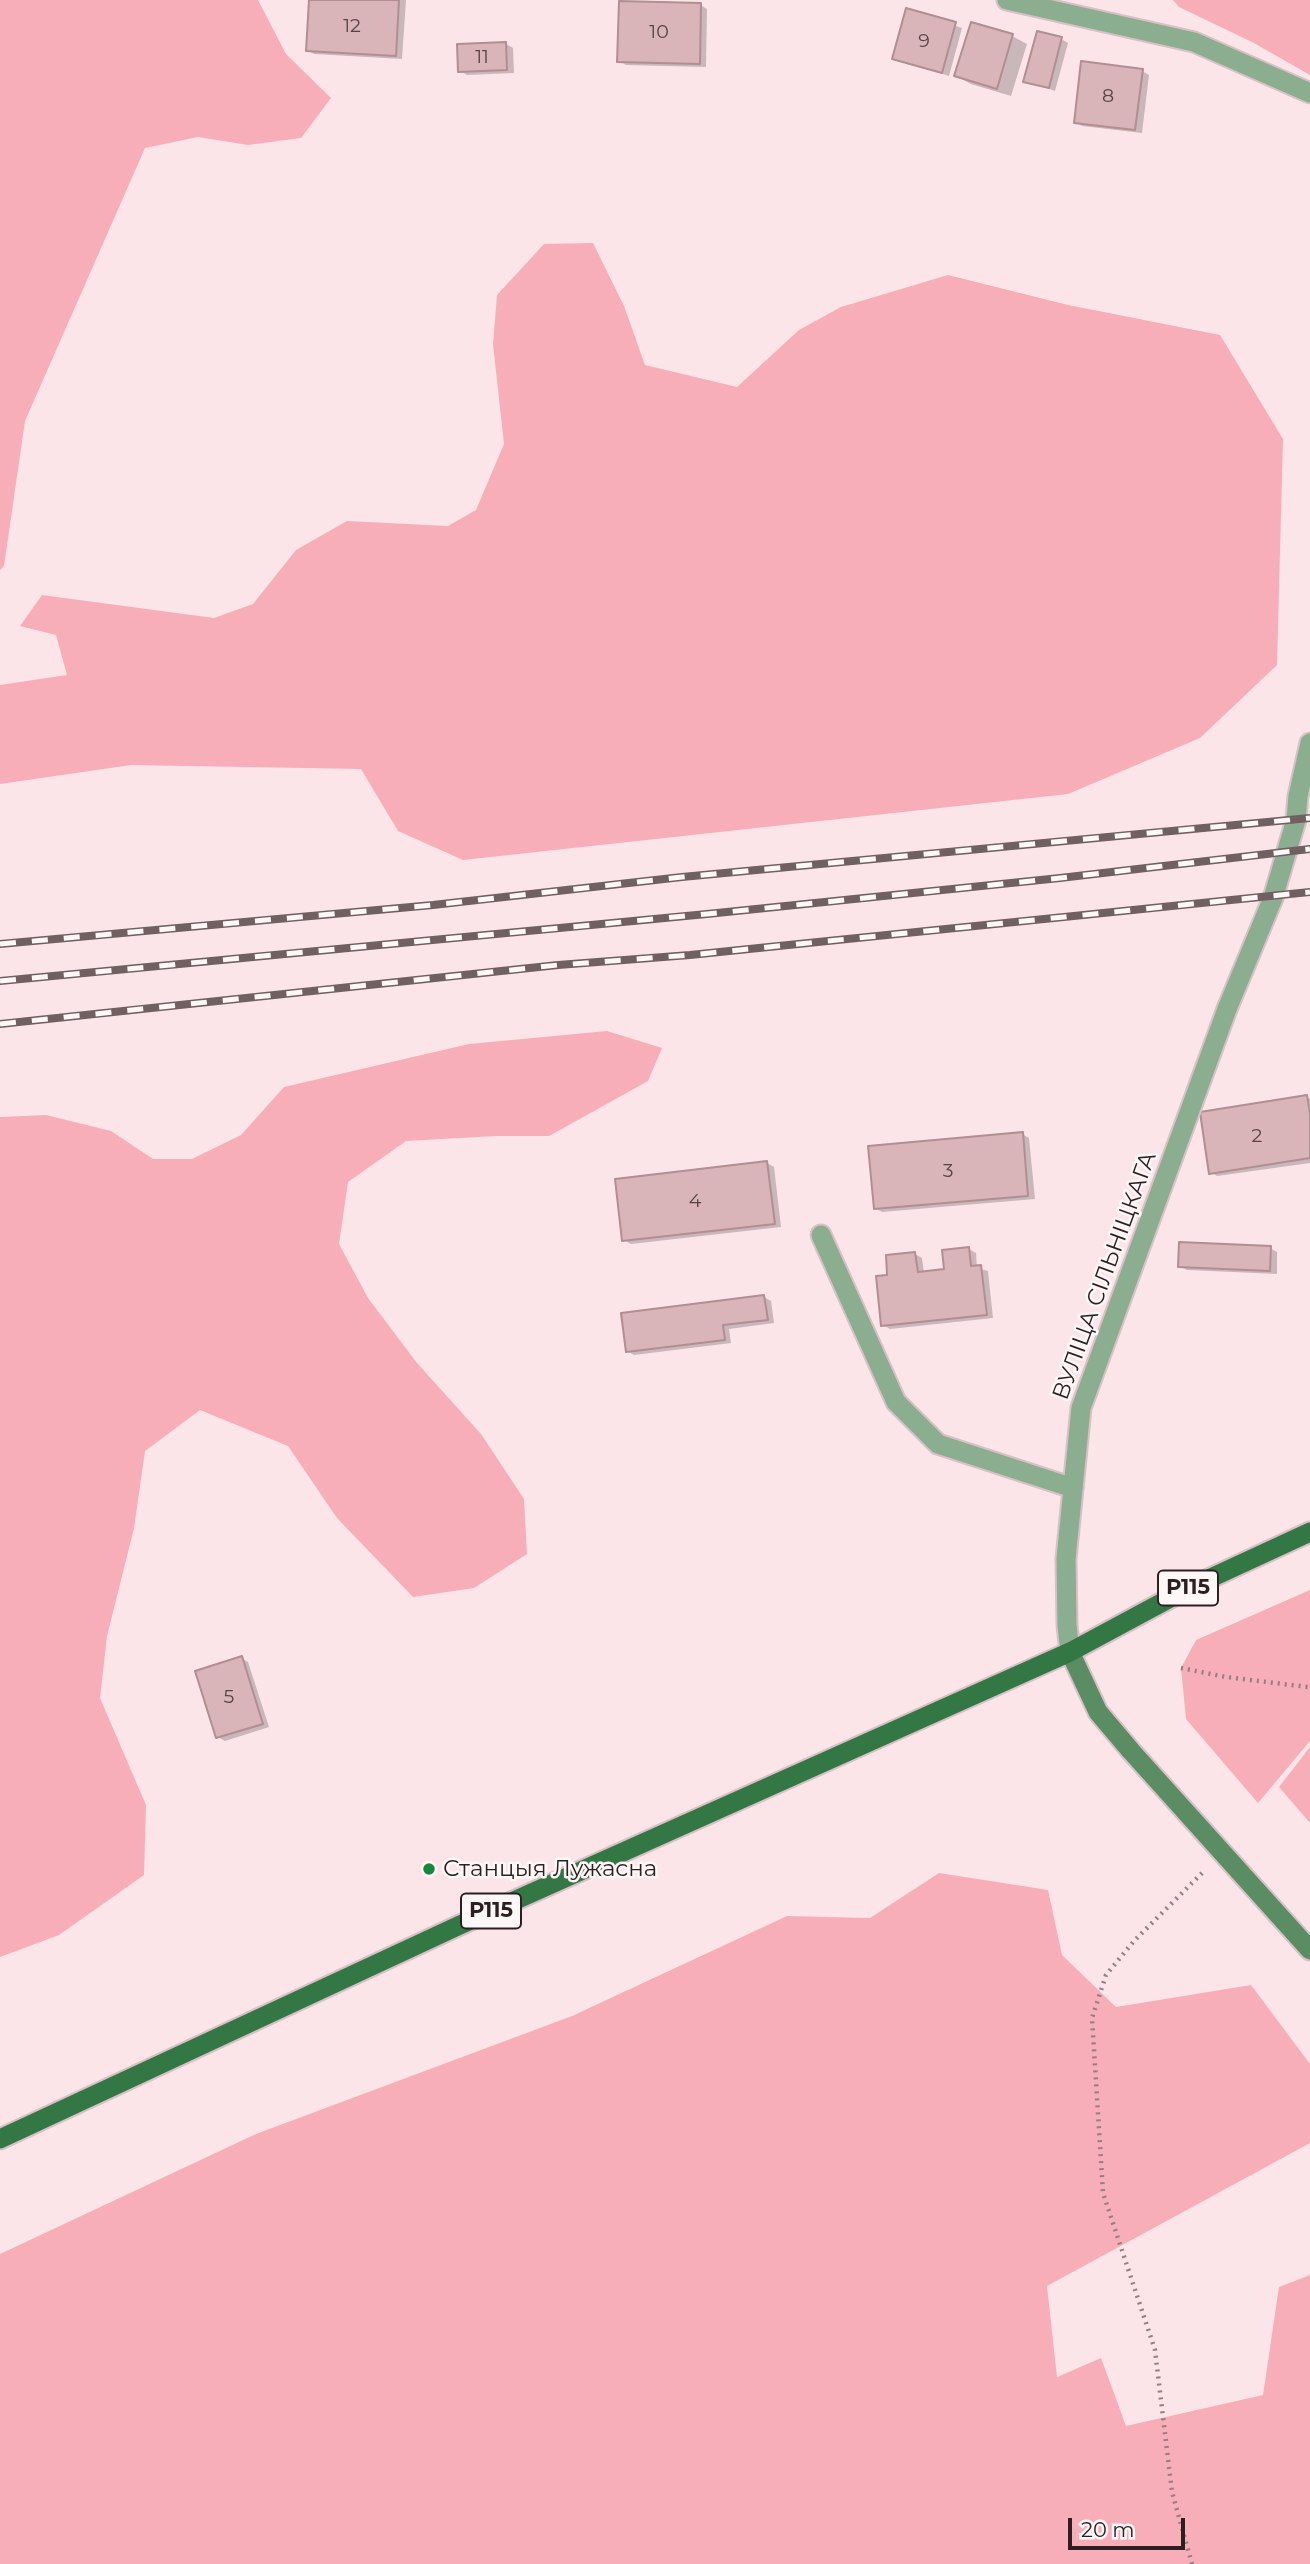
<!DOCTYPE html>
<html>
<head>
<meta charset="utf-8">
<style>
  body { margin:0 }
  #map { position:relative; width:1310px; height:2564px; overflow:hidden; background:#fce5e8; font-family:Montserrat,sans-serif }
  canvas { display:block }
  .scale { position:absolute; left:1068px; top:2518px; width:117px; height:32px; box-sizing:border-box; border:4px solid #2d1f21; border-top:0; padding-left:9px; font-size:21px; line-height:24px; white-space:nowrap; color:#2d1f21; -webkit-text-stroke:5px #fef7f7; paint-order:stroke }
</style>
</head>
<body>
<div id="map">
<canvas width="1310" height="2564"></canvas>
<div class="scale">20 m</div>
</div>
<script>
const c = document.querySelector('canvas').getContext('2d');
c.lineJoin = 'round';
function fill(path, color) { c.fillStyle = color; c.fill(path, 'evenodd'); }
function stroke(path, color, width, dash) { c.strokeStyle = color; c.lineWidth = width; c.lineCap = dash ? 'butt' : 'round'; c.setLineDash(dash || []); c.stroke(path); }
function drawText(font, color, halo, rows, align = 'center') {
  c.font = font + ' Montserrat,sans-serif'; c.lineWidth = 5; c.setLineDash([]); c.textBaseline = 'middle'; c.strokeStyle = halo; c.fillStyle = color; for (const [text, x, y, turn = 0] of rows) {
    c.save(); c.translate(x, y); c.rotate((+turn || 0) * Math.PI / 180); c.textAlign = isNaN(turn) ? turn : align; if (halo) c.strokeText(text, 0, 0); c.fillText(text, 0, 0); c.restore();
  }
}
const green = new Path2D(`
  M 0,0 L 258,0 L 286,54 L 331,98 L 301,138 L 248,145 L 198,137 L 145,148 L 25,421 L 4,566 L 0,570 Z
  M 1173,0 L 1310,0 L 1310,75 L 1254,43 L 1179,7 Z
  M 593,243 L 624,306 L 645,365 L 737,387 L 799,330 L 841,307 L 948,275 L 1068,305 L 1220,335 L 1283,439 L 1277,665 L 1200,738 L 1068,794 L 463,860 L 398,831 L 361,769 L 131,765 L 0,784 L 0,685 L 67,675 L 56,635 L 20,626 L 42,595 L 214,618 L 253,604 L 296,550 L 347,521 L 448,526 L 476,510 L 504,444 L 493,344 L 497,295 L 544,244 Z
  M 607,1031 L 662,1048 L 648,1081 L 549,1136 L 496,1136 L 406,1141 L 348,1182 L 339,1244 L 368,1298 L 417,1363 L 481,1434 L 524,1499 L 527,1554 L 474,1588 L 413,1597 L 337,1518 L 288,1446 L 200,1410 L 145,1451 L 134,1528 L 107,1636 L 100,1698 L 146,1805 L 144,1875 L 59,1935 L 0,1957 L 0,1117 L 46,1115 L 111,1131 L 153,1159 L 192,1159 L 241,1135 L 284,1087 L 469,1044 Z
  M 1310,1590 L 1310,1741 L 1258,1803 L 1186,1719 L 1181,1668 L 1196,1640 Z
  M 1310,1747 L 1310,1823 L 1279,1787 Z
  M 939,1873 L 1048,1890 L 1062,1955 L 1116,2007 L 1251,1985 L 1310,2064 L 1310,2143 L 1047,2286 L 1057,2377 L 1101,2358 L 1126,2426 L 1263,2395 L 1279,2287 L 1310,2275 L 1310,2564 L 0,2564 L 0,2254 L 256,2134 L 572,2016 L 787,1916 L 870,1918 Z`);
const shadow = new Path2D(`
  M 310,0 L 406,0 L 402,59 L 314,54 L 307,50 Z
  M 700,5 L 707,9 L 706,67 L 626,65 L 619,61 Z
  M 907,10 L 962,28 L 949,76 L 894,58 Z
  M 1012,36 L 1027,44 L 1011,96 L 971,84 L 956,76 Z
  M 1061,39 L 1068,43 L 1055,91 L 1025,81 Z
  M 506,44 L 513,48 L 514,73 L 467,75 L 460,71 Z
  M 1142,71 L 1149,75 L 1142,133 L 1082,126 L 1076,122 Z
  M 1307,1097 L 1310,1099 L 1310,1163 L 1217,1176 L 1211,1172 Z
  M 1022,1134 L 1029,1138 L 1035,1199 L 882,1212 L 875,1208 Z
  M 767,1163 L 774,1167 L 781,1227 L 631,1244 L 624,1240 Z
  M 1270,1248 L 1277,1252 L 1277,1274 L 1187,1270 L 1180,1266 Z
  M 969,1249 L 976,1253 L 977,1268 L 988,1271 L 993,1318 L 890,1329 L 883,1325 L 889,1277 L 915,1254 L 922,1258 L 924,1273 L 946,1271 Z
  M 764,1297 L 771,1301 L 774,1323 L 729,1329 L 731,1343 L 634,1355 L 627,1351 Z
  M 241,1658 L 248,1662 L 269,1727 L 225,1741 L 218,1737 Z`);
const building = new Path2D(`
  M 309,0 L 399,0 L 396,56 L 306,51 Z
  M 619,1 L 701,3 L 700,64 L 617,62 Z
  M 906,8 L 956,22 L 942,73 L 892,59 Z
  M 971,22 L 1013,34 L 997,89 L 954,76 Z
  M 1037,31 L 1062,37 L 1049,88 L 1023,82 Z
  M 506,42 L 507,70 L 458,72 L 457,44 Z
  M 1081,61 L 1143,69 L 1135,130 L 1074,123 Z
  M 1307,1095 L 1310,1114 L 1310,1158 L 1209,1174 L 1200,1112 Z
  M 1023,1132 L 1028,1196 L 874,1209 L 868,1146 Z
  M 767,1161 L 775,1224 L 622,1241 L 615,1179 Z
  M 1179,1242 L 1271,1246 L 1270,1271 L 1178,1267 Z
  M 969,1247 L 971,1266 L 981,1265 L 987,1315 L 881,1326 L 876,1276 L 887,1275 L 886,1255 L 915,1252 L 918,1272 L 944,1269 L 942,1250 Z
  M 764,1295 L 768,1320 L 723,1325 L 725,1340 L 626,1352 L 621,1313 Z
  M 242,1656 L 263,1724 L 216,1738 L 195,1671 Z`);
const path = new Path2D(`
  M 1181,1668 L 1226,1677 L 1308,1687
  M 1192,2564 L 1172,2492 L 1155,2350 L 1103,2193 L 1092,2018 L 1106,1975 L 1134,1941 L 1202,1873`);
const service = new Path2D(`
  M 821,1235 L 896,1402 L 938,1444 L 1073,1488`);
const minor = new Path2D(`
  M 1007,0 L 1194,42 L 1310,93
  M 1070,1652 L 1067,1625 L 1066,1559 L 1081,1408 L 1227,1009 L 1273,898 L 1296,820 L 1298,796 L 1310,743`);
const secondary = new Path2D(`
  M 1070,1652 L 1098,1712 L 1131,1751 L 1310,1950`);
const primary = new Path2D(`
  M 0,2139 L 460,1925 L 1070,1652 L 1189,1588 L 1310,1532`);
const rail = new Path2D(`
  M 0,944 L 433,905 L 682,877 L 1310,818
  M 0,981 L 707,914 L 1060,878 L 1310,849
  M 0,1024 L 558,965 L 690,955 L 1310,892`);
const markers = [
  [429,1869,7,"#15873f"]
];
const numberNames = [
  ["12",352,26],
  ["10",659,32],
  ["9",924,41],
  ["11",482,57],
  ["8",1108,96],
  ["2",1257,1136],
  ["3",948,1171],
  ["4",695,1201],
  ["5",229,1697]
];
const shields = [
  [1188,1588,60],
  [491,1911,60]
];
const shieldNames = [
  ["Р115",1188,1588],
  ["Р115",491,1911]
];
const streetNames = [
  ["ВУЛІЦА СІЛЬНІЦКАГА",1105,1276,-70]
];
const poiNames = [
  ["Станцыя Лужасна",443,1869]
];
fill(green, '#f8aeb8');
fill(shadow, '#0003');
fill(building, '#d9b5b9');
stroke(building, '#b08e92', 2);
stroke(service, '#d7c1c4', 23);
stroke(minor, '#d7c1c4', 23);
stroke(secondary, '#d7c1c4', 23);
stroke(primary, '#d7c1c4', 23);
stroke(path, '#928082', 4.5, [2, 5]);
stroke(service, '#8bad90', 19);
stroke(minor, '#8bad90', 19);
stroke(secondary, '#5a8d64', 19);
stroke(primary, '#337745', 19);
stroke(rail, '#716062', 8);
stroke(rail, '#fef7f7', 5, [16]);
for (const [x, y, r, color] of markers) { const dot = new Path2D(); dot.arc(x, y, r, 0, 2 * Math.PI); c.fillStyle = color; c.fill(dot); stroke(dot, '#fef7f7', 2.5); }
drawText('19px', '#584447', null, numberNames);
for (const [x, y, w] of shields) { const box = new Path2D(); box.roundRect(x - w / 2, y - 17.5, w, 35, 5); c.fillStyle = '#fef7f7'; c.fill(box); stroke(box, '#2d1f21', 2); }
drawText('bold 21px', '#2d1f21', null, shieldNames);
drawText('23px', '#2d1f21', '#fef7f7', streetNames);
drawText('23px', '#2d1f21', '#fef7f7', poiNames, 'left');
</script>
</body>
</html>
